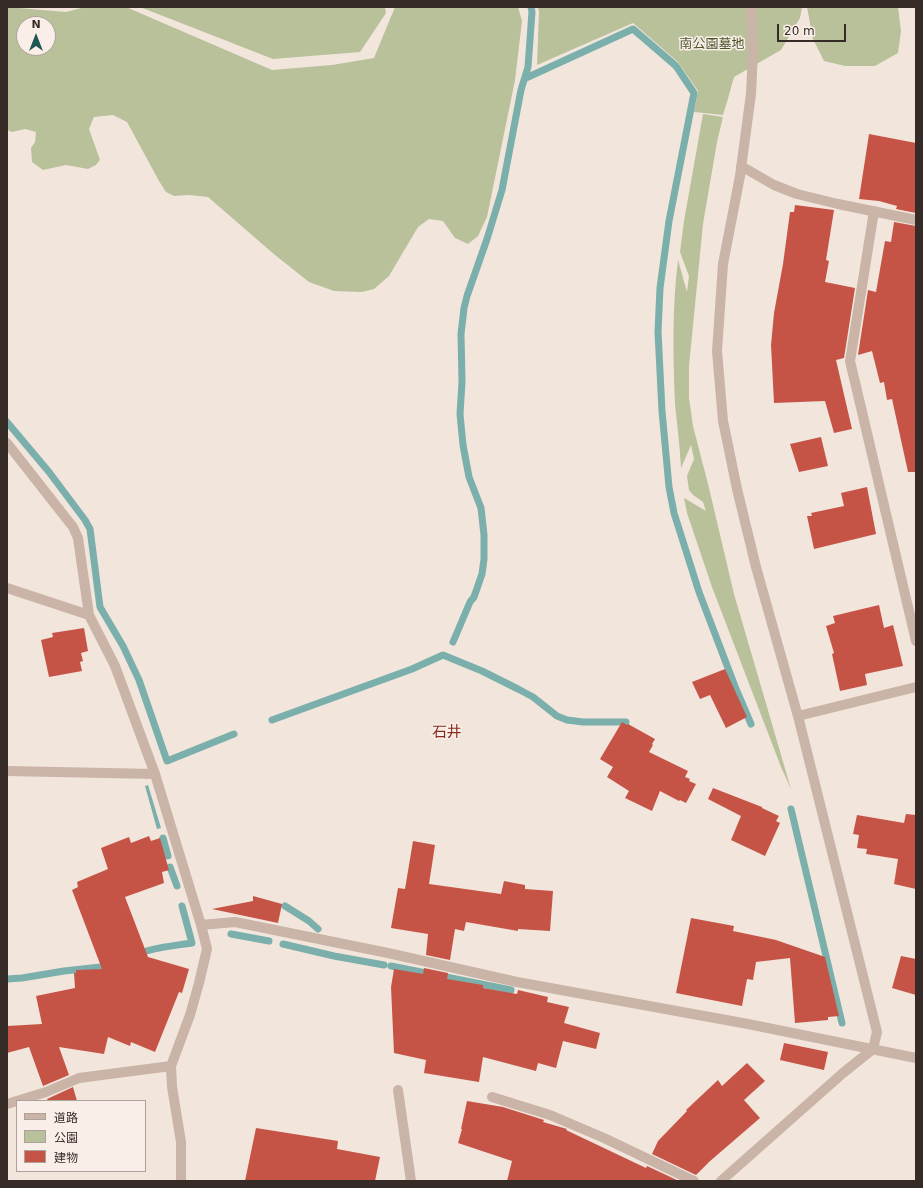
<!DOCTYPE html>
<html>
<head>
<meta charset="utf-8">
<style>
  body { margin:0 }
  #map { position:relative; width:923px; height:1188px; overflow:hidden; background:#f2e5dc; font-family:"DejaVu Sans","Noto Sans JP",sans-serif }
  canvas { display:block }
  .frame { position:absolute; inset:0; border:8px solid #372b28; pointer-events:none }
  .legend { position:absolute; left:16px; top:1100px; width:130px; height:72px; box-sizing:border-box; background:#faefe8; border:1px solid #aca19b; margin:0; padding:5px 7px; list-style:none; font-size:12px; color:#372b28 }
  .legend li { display:flex; align-items:center; gap:8px; height:20px }
  .legend b { width:20px; border:1px solid #aca19b }
  .north { position:absolute; left:16px; top:16px; width:40px; height:40px; box-sizing:border-box; background:#faefe8; border:1px solid #aca19b; border-radius:50%; rotate:0deg; font-size:11px; font-weight:700; line-height:16px; text-align:center; color:#372b28 }
  .north::after { content:''; display:block; margin:auto; width:14px; height:18px; background:#1d5855; clip-path:polygon(50% 0,100% 100%,50% 72%,0 100%) }
  .scale { position:absolute; left:777px; top:24px; width:69px; height:18px; box-sizing:border-box; border:2px solid #372b28; border-top:0; padding-left:5px; font-size:12px; line-height:14px; white-space:nowrap; color:#372b28; -webkit-text-stroke:3px #faefe8; paint-order:stroke }
</style>
</head>
<body>
<div id="map">
<canvas width="923" height="1188"></canvas>
<div class="frame"></div>
<ul class="legend">
<li><b style="height:5px;background:#cab3a7"></b>道路</li>
<li><b style="height:11px;background:#b9c19b"></b>公園</li>
<li><b style="height:11px;background:#c65446"></b>建物</li>
</ul>
<div class="north">N</div>
<div class="scale">20 m</div>
</div>
<script>
const c = document.querySelector('canvas').getContext('2d');
c.lineJoin = 'round';
function fill(path, color) { c.fillStyle = color; c.fill(path, 'evenodd'); }
function stroke(path, color, width, dash) { c.strokeStyle = color; c.lineWidth = width; c.lineCap = dash ? 'butt' : 'round'; c.setLineDash(dash || []); c.stroke(path); }
function drawText(font, color, halo, rows, align = 'center') {
  c.font = font + ' "DejaVu Sans","Noto Sans JP",sans-serif'; c.lineWidth = 3; c.setLineDash([]); c.textBaseline = 'middle'; c.strokeStyle = halo; c.fillStyle = color; for (const [text, x, y, turn = 0] of rows) {
    c.save(); c.translate(x, y); c.rotate((+turn || 0) * Math.PI / 180); c.textAlign = isNaN(turn) ? turn : align; if (halo) c.strokeText(text, 0, 0); c.fillText(text, 0, 0); c.restore();
  }
}
const green = new Path2D(`
  M 7,7 L 66,12 L 85,7 L 126,7 L 272,70 L 332,65 L 374,58 L 395,7 L 518,7 L 522,21 L 515,80 L 487,217 L 478,236 L 468,244 L 455,238 L 443,221 L 429,219 L 418,227 L 389,276 L 374,289 L 362,292 L 334,291 L 309,282 L 275,255 L 208,197 L 189,195 L 174,196 L 166,192 L 159,181 L 127,122 L 113,115 L 94,117 L 89,129 L 100,160 L 96,165 L 88,169 L 66,165 L 43,170 L 32,162 L 31,148 L 35,142 L 36,132 L 25,129 L 12,132 L 7,130 ZM 24,24 L 48,24 L 48,48 L 24,48 Z
  M 140,7 L 385,7 L 386,13 L 360,52 L 273,59 Z
  M 538,7 L 802,7 L 800,18 L 781,50 L 734,77 L 727,102 L 723,115 L 694,112 L 698,91 L 678,62 L 633,23 L 537,65 L 539,12 Z
  M 807,7 L 898,7 L 901,31 L 898,53 L 875,66 L 845,66 L 824,61 L 813,39 Z
  M 703,114 L 723,117 L 717,142 L 703,224 L 689,366 L 689,398 L 693,426 L 709,488 L 734,594 L 791,789 L 781,767 L 712,587 L 687,513 L 684,498 L 706,511 L 703,502 L 693,495 L 689,490 L 687,476 L 694,459 L 691,445 L 681,468 C 680,446 677,425 675,404 C 673,356 672,308 678,260 L 687,292 L 689,276 L 680,252 L 684,221 Z`);
const water = new Path2D(`
  M 148,785 L 161,828 L 157,829 L 145,786 Z`);
const stream = new Path2D(`
  M 526,78 L 633,29 L 676,66 L 694,93 L 669,221 L 660,288 L 658,332 L 662,411 L 669,487 L 674,513 L 699,592 L 736,689 L 751,724
  M 7,422 L 49,472 L 85,520 L 90,529 L 100,607 L 123,646 L 139,680 L 167,761 L 234,734
  M 453,642 L 470,602 L 474,597 L 482,574 L 484,559 L 484,535 L 481,508 L 469,477 L 463,445 L 460,414 L 462,382 L 461,334 L 464,308 L 467,296 L 487,239 L 502,190 L 521,90 L 528,67 L 532,12 L 531,7
  M 272,720 L 412,669 L 443,655 L 482,671 L 518,689 L 533,697 L 557,716 L 567,720 L 583,722 L 626,722
  M 791,809 L 842,1023
  M 163,838 L 168,856
  M 170,867 L 177,886
  M 285,906 L 309,921 L 318,929
  M 231,934 L 269,941
  M 283,944 L 334,956 L 384,965
  M 137,954 C 155,947 173,946 192,943 L 182,906
  M 391,966 L 511,990
  M 7,979 L 22,978 L 64,971 L 110,966`);
const building = new Path2D(`
  M 869,134 L 916,143 L 916,213 L 896,209 L 897,206 L 879,201 L 859,199 Z
  M 795,205 L 834,210 L 826,260 L 829,261 L 825,282 L 855,288 L 844,358 L 836,360 L 852,429 L 834,433 L 825,401 L 774,403 L 771,345 L 774,313 L 783,264 L 790,212 L 794,212 Z
  M 894,222 L 916,226 L 916,472 L 908,472 L 892,399 L 887,400 L 884,382 L 880,383 L 872,351 L 858,355 L 868,290 L 876,292 L 885,241 L 891,242 Z
  M 821,437 L 828,466 L 799,472 L 790,444 Z
  M 867,487 L 876,534 L 814,549 L 807,516 L 812,516 L 811,513 L 844,506 L 841,493 Z
  M 879,605 L 884,628 L 893,625 L 903,666 L 865,674 L 867,685 L 840,691 L 832,654 L 834,653 L 826,626 L 835,623 L 833,616 Z
  M 84,628 L 88,651 L 81,653 L 83,661 L 80,662 L 82,671 L 49,677 L 41,640 L 53,637 L 52,633 Z
  M 725,669 L 747,717 L 726,728 L 710,695 L 700,699 L 692,682 Z
  M 622,722 L 627,725 L 628,724 L 655,739 L 652,744 L 653,745 L 649,752 L 688,771 L 685,777 L 690,779 L 689,781 L 696,784 L 686,803 L 680,800 L 679,801 L 660,791 L 652,811 L 625,798 L 629,791 L 607,777 L 613,767 L 600,759 Z
  M 713,788 L 762,807 L 762,808 L 779,816 L 776,821 L 780,823 L 765,856 L 731,840 L 741,816 L 708,799 Z
  M 906,814 L 916,815 L 916,889 L 894,884 L 898,859 L 866,854 L 867,849 L 857,848 L 859,835 L 853,834 L 857,815 L 904,823 Z
  M 149,836 L 151,841 L 160,838 L 169,870 L 162,872 L 164,883 L 125,897 L 148,957 L 189,969 L 182,993 L 179,992 L 155,1052 L 131,1042 L 130,1046 L 108,1037 L 104,1054 L 59,1047 L 69,1075 L 43,1086 L 29,1047 L 7,1053 L 7,1026 L 42,1024 L 36,996 L 75,988 L 74,973 L 76,973 L 76,970 L 102,969 L 72,890 L 78,887 L 77,882 L 108,869 L 101,848 L 129,837 L 131,843 Z
  M 413,841 L 435,845 L 429,884 L 501,894 L 504,881 L 525,885 L 525,889 L 553,891 L 550,931 L 518,929 L 518,931 L 466,922 L 464,931 L 455,929 L 450,960 L 426,955 L 428,934 L 391,928 L 398,888 L 405,889 Z
  M 253,896 L 282,904 L 278,923 L 212,909 L 253,901 Z
  M 691,918 L 734,926 L 733,931 L 776,940 L 825,957 L 839,1016 L 828,1017 L 828,1020 L 795,1023 L 790,958 L 756,962 L 753,980 L 747,979 L 742,1006 L 676,993 Z
  M 901,956 L 916,959 L 916,995 L 892,988 Z
  M 424,968 L 448,973 L 447,979 L 483,985 L 483,988 L 517,994 L 518,990 L 548,997 L 547,1002 L 569,1007 L 564,1023 L 600,1033 L 596,1049 L 563,1041 L 556,1068 L 538,1063 L 536,1071 L 483,1057 L 479,1082 L 424,1073 L 426,1060 L 394,1053 L 391,987 L 394,969 L 423,974 Z
  M 784,1043 L 828,1052 L 824,1070 L 780,1060 Z
  M 747,1063 L 765,1081 L 744,1100 L 760,1118 L 709,1162 L 696,1175 L 652,1154 L 658,1141 L 687,1111 L 686,1110 L 718,1080 L 722,1086 Z
  M 73,1087 L 77,1101 L 48,1101 L 47,1099 Z
  M 467,1101 L 503,1107 L 544,1120 L 543,1122 L 567,1129 L 566,1130 L 646,1168 L 647,1166 L 679,1181 L 507,1181 L 512,1161 L 458,1143 L 462,1129 L 461,1129 Z
  M 256,1128 L 338,1141 L 337,1149 L 380,1157 L 375,1181 L 245,1181 Z`);
const street = new Path2D(`
  M 741,166 L 774,185 L 797,194 L 838,204 L 916,220
  M 874,211 L 850,361 L 916,641
  M 7,443 L 73,527 L 78,538 L 89,615
  M 7,588 L 89,615 L 115,666 L 155,774 L 201,925 L 207,949 L 199,983 L 190,1015 L 171,1066 L 172,1087 L 181,1142 L 181,1181
  M 798,716 L 916,687
  M 7,771 L 155,774
  M 201,925 L 235,922 L 388,953 L 517,982 L 748,1024 L 916,1058
  M 398,1090 L 411,1181
  M 492,1097 L 550,1115 L 604,1138 L 694,1181
  M 7,1104 L 46,1092 L 79,1078 L 171,1066
  M 721,1181 L 843,1073 L 873,1049 L 877,1032 L 799,720 L 756,567 L 737,489 L 723,421 L 717,351 L 723,264 L 740,176 L 751,94 L 753,52 L 751,7`);
const parkNames = [
  ["南公園墓地",712,45]
];
const quarterNames = [
  ["石井",447,733]
];
fill(green, '#b9c19b');
fill(water, '#7aafab');
stroke(stream, '#7aafab', 7);
fill(building, '#c65446');
stroke(street, '#cab3a7', 10);
drawText('13px', '#4b552c', '#faefe8', parkNames);
drawText('15px', '#862c21', '#faefe8', quarterNames);
</script>
</body>
</html>
